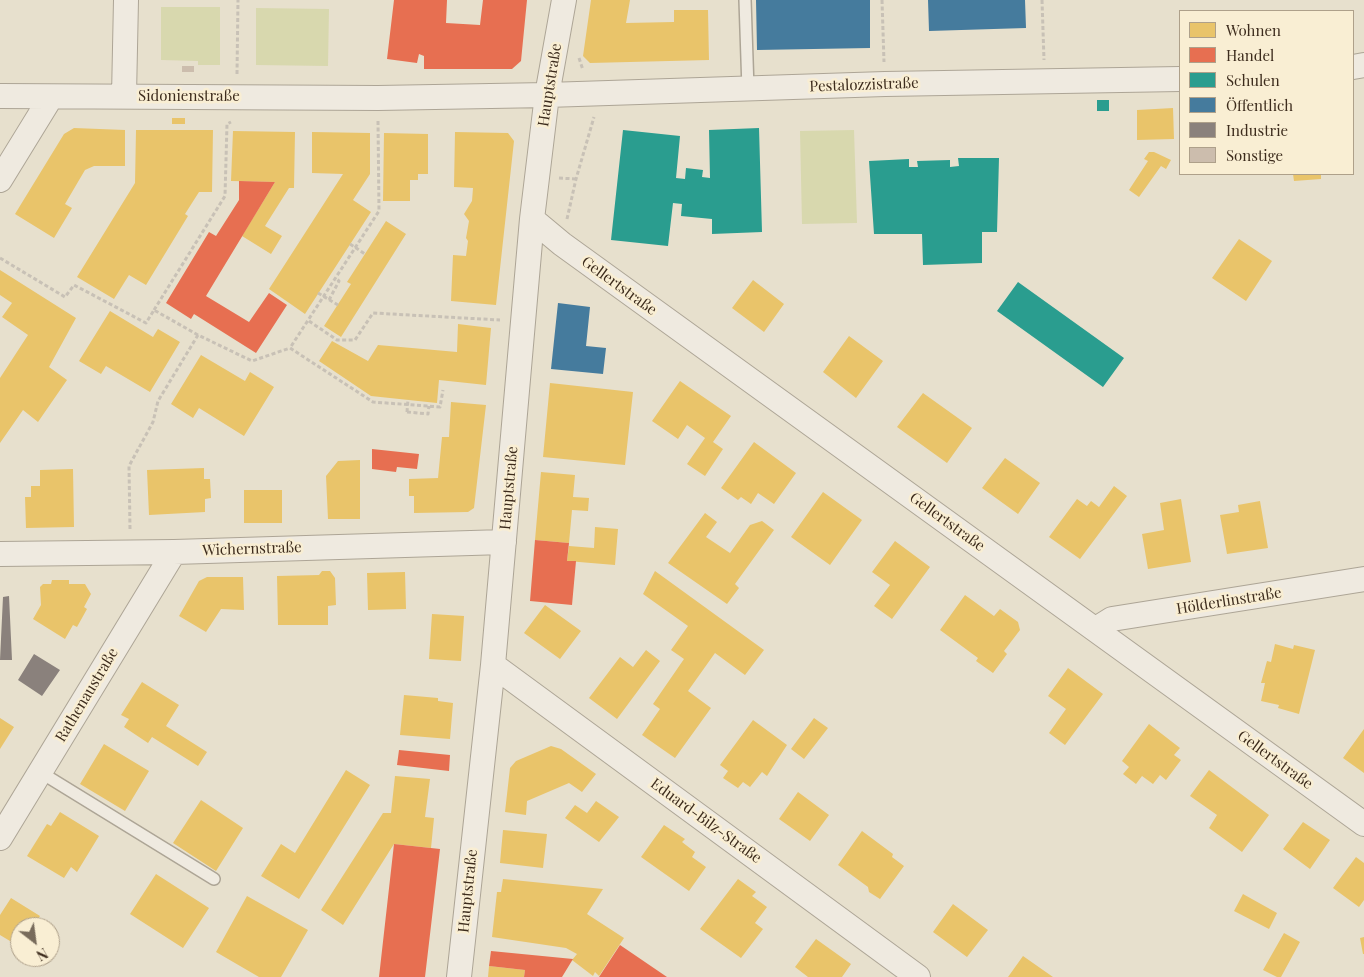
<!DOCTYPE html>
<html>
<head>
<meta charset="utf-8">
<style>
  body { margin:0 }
  #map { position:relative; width:1364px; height:977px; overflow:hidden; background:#e7e0cd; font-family:"Playfair Display",serif }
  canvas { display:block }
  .legend { position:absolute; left:1179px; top:10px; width:175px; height:165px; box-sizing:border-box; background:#f9eed3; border:1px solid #aea08a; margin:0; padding:6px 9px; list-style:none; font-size:15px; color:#3d2c1d }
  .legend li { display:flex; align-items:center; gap:10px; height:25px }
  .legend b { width:25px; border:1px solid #aea08a }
  .north { position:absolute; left:10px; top:917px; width:50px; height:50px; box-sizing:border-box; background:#f9eed3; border:1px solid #aea08a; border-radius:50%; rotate:150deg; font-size:14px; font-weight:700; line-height:20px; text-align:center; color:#3d2c1d }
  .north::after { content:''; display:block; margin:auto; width:18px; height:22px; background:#786b5b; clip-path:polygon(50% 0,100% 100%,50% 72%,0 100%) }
</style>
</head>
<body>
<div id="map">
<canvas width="1364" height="977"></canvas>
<ul class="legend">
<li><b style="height:14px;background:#e9c46a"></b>Wohnen</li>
<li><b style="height:14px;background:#e76f51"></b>Handel</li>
<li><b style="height:14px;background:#2a9d8f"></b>Schulen</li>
<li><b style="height:14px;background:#457b9d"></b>Öffentlich</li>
<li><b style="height:14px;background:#8a817c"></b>Industrie</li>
<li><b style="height:14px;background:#ccbdad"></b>Sonstige</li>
</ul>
<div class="north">N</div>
</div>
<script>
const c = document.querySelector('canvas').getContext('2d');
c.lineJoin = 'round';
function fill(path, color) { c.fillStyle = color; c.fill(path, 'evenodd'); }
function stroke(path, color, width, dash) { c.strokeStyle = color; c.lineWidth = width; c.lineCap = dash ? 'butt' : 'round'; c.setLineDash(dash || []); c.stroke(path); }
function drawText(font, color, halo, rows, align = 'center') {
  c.font = font + ' "Playfair Display",serif'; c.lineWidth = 5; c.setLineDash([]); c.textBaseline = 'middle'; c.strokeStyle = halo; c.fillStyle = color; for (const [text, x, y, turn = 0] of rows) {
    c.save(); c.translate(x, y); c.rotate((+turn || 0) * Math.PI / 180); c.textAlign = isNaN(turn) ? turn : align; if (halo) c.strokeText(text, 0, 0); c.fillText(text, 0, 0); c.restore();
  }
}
const green = new Path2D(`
  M 161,7 L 220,7 L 220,65 L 198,65 L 198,61 L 161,60 Z
  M 256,8 L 329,9 L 328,66 L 256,65 Z
  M 854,130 L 857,223 L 802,224 L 800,131 Z`);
const homes = new Path2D(`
  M 591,0 L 630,0 L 626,23 L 674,22 L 674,10 L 708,10 L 709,60 L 590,63 L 583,56 Z
  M 1173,108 L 1174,139 L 1137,140 L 1137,110 Z
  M 172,118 L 185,118 L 185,124 L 172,124 Z
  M 74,128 L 125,130 L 125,166 L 94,166 L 85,170 L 65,204 L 72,208 L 54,238 L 15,214 L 64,134 Z
  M 136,130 L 213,130 L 212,192 L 199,192 L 185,214 L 188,216 L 146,285 L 129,275 L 114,299 L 77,277 L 135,183 Z
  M 233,131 L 295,132 L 294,188 L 289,188 L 265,226 L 282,236 L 271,254 L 242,236 L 275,182 L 231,181 Z
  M 312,132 L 370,133 L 370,174 L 353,200 L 371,212 L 305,314 L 269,289 L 343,174 L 312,173 Z
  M 455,132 L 508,133 L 514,141 L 496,305 L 451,301 L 453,255 L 466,256 L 468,241 L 466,238 L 469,221 L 464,214 L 472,201 L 473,188 L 454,187 Z
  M 384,133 L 428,134 L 428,174 L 418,174 L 418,180 L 410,180 L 410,201 L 383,201 Z
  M 1149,152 L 1154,152 L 1171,160 L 1166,169 L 1161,166 L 1139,197 L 1129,190 L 1148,161 L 1144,159 Z
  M 1293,174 L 1321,174 L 1321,179 L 1294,181 Z
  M 386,221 L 406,234 L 341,337 L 324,326 L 351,284 L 347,282 Z
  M 1239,239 L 1272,261 L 1246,301 L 1212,278 Z
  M 0,270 L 76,318 L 49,367 L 67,380 L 38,422 L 23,410 L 0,443 L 0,378 L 28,335 L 2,317 L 12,303 L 0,295 Z
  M 753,280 L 784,304 L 764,332 L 732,308 Z
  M 110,311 L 153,337 L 158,329 L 180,342 L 150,392 L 106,366 L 101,374 L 79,361 Z
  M 458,324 L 491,328 L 486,385 L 439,380 L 437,403 L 371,396 L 319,361 L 332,341 L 368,361 L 378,345 L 457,352 Z
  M 849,336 L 883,361 L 856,398 L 823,372 Z
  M 201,355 L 245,381 L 250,372 L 274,387 L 244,436 L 199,408 L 193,418 L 171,404 Z
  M 680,381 L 731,416 L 713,442 L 723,449 L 705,476 L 687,464 L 705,438 L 687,425 L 678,439 L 652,421 Z
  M 550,383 L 633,392 L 625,465 L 543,457 Z
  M 923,393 L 972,428 L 947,463 L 897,427 Z
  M 451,402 L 486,405 L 474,508 L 468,512 L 414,513 L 414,496 L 409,496 L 409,479 L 438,478 L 442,437 L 449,437 Z
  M 754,442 L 796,473 L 774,504 L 758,493 L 751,504 L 741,497 L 738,500 L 721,488 Z
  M 1005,458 L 1040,483 L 1018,514 L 982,488 Z
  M 360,460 L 360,519 L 328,519 L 326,476 L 338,461 Z
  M 204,468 L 204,479 L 210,479 L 211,498 L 205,499 L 205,512 L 149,515 L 147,470 Z
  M 73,469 L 74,527 L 26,528 L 25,497 L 31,497 L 31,486 L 40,486 L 40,470 Z
  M 541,472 L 575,475 L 573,497 L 589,498 L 588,511 L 572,510 L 569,543 L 535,540 Z
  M 1114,486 L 1127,496 L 1080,559 L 1049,537 L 1077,499 L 1087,506 L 1091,501 L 1099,507 Z
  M 244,490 L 282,490 L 282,523 L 244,523 Z
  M 823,492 L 862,520 L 830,565 L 791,537 Z
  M 1181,499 L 1191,562 L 1148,569 L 1142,534 L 1164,530 L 1160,503 Z
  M 1260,501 L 1268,548 L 1227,554 L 1220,515 L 1239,512 L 1238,505 Z
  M 705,513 L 717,522 L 706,537 L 730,553 L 750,525 L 762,521 L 774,530 L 735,584 L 739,588 L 727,604 L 668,563 Z
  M 595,527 L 618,529 L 615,565 L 567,561 L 569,546 L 594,548 Z
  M 895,541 L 930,567 L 892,619 L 874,606 L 890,585 L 872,572 Z
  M 322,571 L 330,571 L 335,578 L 336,605 L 328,606 L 328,625 L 278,625 L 277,576 L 319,575 Z
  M 655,571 L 764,650 L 745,675 L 715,653 L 688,691 L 711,708 L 675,758 L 642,735 L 660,709 L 653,704 L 684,659 L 671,650 L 688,626 L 643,594 Z
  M 405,572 L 406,609 L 368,610 L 367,573 Z
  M 207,577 L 243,577 L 244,610 L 221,609 L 206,632 L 179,616 L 199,581 Z
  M 52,580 L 69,580 L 69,584 L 85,584 L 91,594 L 84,607 L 87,609 L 77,627 L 73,625 L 65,639 L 33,619 L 41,605 L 40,587 L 43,584 L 51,584 Z
  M 965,595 L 994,616 L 1000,609 L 1018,622 L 1020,630 L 1004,651 L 1007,654 L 993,673 L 976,661 L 978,658 L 940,630 Z
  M 545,605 L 581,631 L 560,659 L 524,633 Z
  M 432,614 L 464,616 L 461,661 L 429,659 Z
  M 1275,644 L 1293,649 L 1294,645 L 1315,650 L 1299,714 L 1278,708 L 1279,705 L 1261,701 L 1265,683 L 1261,683 L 1267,661 L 1271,662 Z
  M 646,650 L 660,661 L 617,719 L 589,698 L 620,657 L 633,667 Z
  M 1068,668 L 1103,694 L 1065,745 L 1049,733 L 1066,709 L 1048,696 Z
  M 142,682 L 179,705 L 166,726 L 207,752 L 198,766 L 152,737 L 148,743 L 124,727 L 129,719 L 121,715 Z
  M 404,695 L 438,698 L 438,701 L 453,703 L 450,739 L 400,735 Z
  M 0,718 L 14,727 L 0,749 Z
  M 814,718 L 828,728 L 804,759 L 791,749 Z
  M 753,720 L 787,745 L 767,776 L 762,772 L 750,787 L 743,782 L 738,788 L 723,778 L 728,771 L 720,765 Z
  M 1149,724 L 1180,748 L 1174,755 L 1181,760 L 1166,780 L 1160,775 L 1153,784 L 1142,776 L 1136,784 L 1123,774 L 1129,767 L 1122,761 Z
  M 1364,729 L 1364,773 L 1343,758 Z
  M 104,744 L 149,771 L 125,811 L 80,784 Z
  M 551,746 L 561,749 L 596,774 L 582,792 L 569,783 L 527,801 L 526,815 L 505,812 L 510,768 L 516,761 Z
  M 346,770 L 370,785 L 299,899 L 261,876 L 281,844 L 295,853 Z
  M 1209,770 L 1269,815 L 1242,852 L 1209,828 L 1217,815 L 1190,796 Z
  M 395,776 L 430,779 L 425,817 L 434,818 L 431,848 L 394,844 L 343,925 L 321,910 L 383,813 L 391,813 Z
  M 798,792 L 829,815 L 810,841 L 779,819 Z
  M 201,800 L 243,828 L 216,871 L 173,843 Z
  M 596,801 L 619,817 L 599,842 L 565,818 L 575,805 L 587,813 Z
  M 60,812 L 99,836 L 77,872 L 71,867 L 64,878 L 27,856 L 47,824 L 51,826 Z
  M 1303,822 L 1330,840 L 1310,869 L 1283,849 Z
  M 664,825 L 685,839 L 682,842 L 695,852 L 692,857 L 706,867 L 689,891 L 641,857 Z
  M 503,830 L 547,834 L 543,868 L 500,863 Z
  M 862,831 L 893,854 L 892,857 L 904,866 L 880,899 L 869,892 L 868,887 L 838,865 Z
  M 1356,857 L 1364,863 L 1364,900 L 1359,907 L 1333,888 Z
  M 156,874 L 209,908 L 183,948 L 130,914 Z
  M 503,879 L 603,889 L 587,914 L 624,938 L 599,976 L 595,972 L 593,976 L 572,960 L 577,954 L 566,948 L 492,937 L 497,892 L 501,892 Z
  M 738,879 L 756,892 L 752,896 L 767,907 L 755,923 L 763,929 L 741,958 L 700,929 Z
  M 1243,894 L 1277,913 L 1269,929 L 1234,911 Z
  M 247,896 L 308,930 L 281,977 L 259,977 L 216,952 Z
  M 11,898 L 40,916 L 33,927 L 20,927 L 20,947 L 0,935 L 0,915 Z
  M 953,904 L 988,930 L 967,957 L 933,932 Z
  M 1284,933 L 1300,942 L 1281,977 L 1277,977 L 1263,970 Z
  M 1364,937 L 1364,954 L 1363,954 L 1360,938 Z
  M 816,939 L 851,964 L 842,977 L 808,977 L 795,967 Z
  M 1023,956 L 1053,977 L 1008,977 Z
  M 489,966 L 525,970 L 524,977 L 488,977 Z`);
const shops = new Path2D(`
  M 394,0 L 447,0 L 446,23 L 480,25 L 483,0 L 527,0 L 521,61 L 512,69 L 424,69 L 424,56 L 419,54 L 417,63 L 387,59 Z
  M 239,181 L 275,182 L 206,296 L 249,322 L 269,293 L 287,305 L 256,353 L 194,314 L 191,319 L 166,303 L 209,232 L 216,236 L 239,200 Z
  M 372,449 L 419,454 L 417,469 L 397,467 L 396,472 L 372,469 Z
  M 535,540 L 569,543 L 567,561 L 576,561 L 572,605 L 530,601 Z
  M 399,750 L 450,755 L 449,771 L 397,765 Z
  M 394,844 L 440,849 L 425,977 L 379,977 Z
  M 620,945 L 667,977 L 599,977 Z
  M 491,951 L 573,959 L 562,977 L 524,977 L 525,970 L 489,966 Z`);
const schools = new Path2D(`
  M 1097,100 L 1109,100 L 1109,111 L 1097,111 Z
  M 759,128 L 762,232 L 712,234 L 712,219 L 681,216 L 682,204 L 673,203 L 668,246 L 611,240 L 623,130 L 680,136 L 676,178 L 685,179 L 686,168 L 703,170 L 702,177 L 710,178 L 709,130 Z
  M 958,158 L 999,158 L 997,232 L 982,232 L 982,263 L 923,265 L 922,234 L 874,234 L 869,161 L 909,159 L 909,167 L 918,167 L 917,161 L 950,160 L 950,167 L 959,166 Z
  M 1018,282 L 1124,358 L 1103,387 L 997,311 Z`);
const public = new Path2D(`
  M 756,0 L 870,0 L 870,48 L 757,50 Z
  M 928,0 L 1025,0 L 1026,28 L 929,31 Z
  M 558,303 L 590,307 L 586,346 L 606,348 L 603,374 L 551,369 Z`);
const industry = new Path2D(`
  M 9,596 L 12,660 L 0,660 L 3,597 Z
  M 34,654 L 60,670 L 42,696 L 18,680 Z`);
const building = new Path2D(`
  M 182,66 L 194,66 L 194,72 L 182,72 Z`);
const path = new Path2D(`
  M 882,0 L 884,62
  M 1042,0 L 1044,60
  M 579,58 L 583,70
  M 237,74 L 238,0
  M 378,121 L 379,211 L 290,348 L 373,402 L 440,407 L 443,390
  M 559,178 L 576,179
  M 567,219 L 576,179 L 594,117
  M 0,258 L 65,297 L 74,285 L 146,323 L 154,310 L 198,335
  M 329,300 L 339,281 L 336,278
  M 154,310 L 225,196 L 227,124 L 231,122
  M 309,321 L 337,340 L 355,340 L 373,313 L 500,320
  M 407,412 L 428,414 L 429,406
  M 130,529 L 129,466 L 153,422 L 158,401 L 198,335 L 252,361 L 290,348`);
const lane = new Path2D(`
  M 745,0 L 748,89
  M 40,772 L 214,879`);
const street = new Path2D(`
  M 1353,67 L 1364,65
  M 0,96 L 378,98 L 547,95 L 885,84 L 1180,79
  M 124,96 L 126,0
  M 0,180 L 51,97
  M 532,219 L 562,244 L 1364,824
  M 0,554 L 174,552 L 504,542
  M 1096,629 L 1112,619 L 1364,579
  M 493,665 L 918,977
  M 0,838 L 174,552
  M 459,977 L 493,665 L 532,219 L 547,95 L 564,0`);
const pathBridge = new Path2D(`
  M 350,244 L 365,254
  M 318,293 L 338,305
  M 407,412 L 408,399`);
const streetNames = [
  ["Hauptstraße",550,85,-81],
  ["Pestalozzistraße",864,85,-2],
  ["Sidonienstraße",189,96],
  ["Gellertstraße",619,286,36],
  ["Hauptstraße",509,488,-85],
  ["Gellertstraße",947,522,36],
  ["Wichernstraße",252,549,-2],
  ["Hölderlinstraße",1229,601,-9],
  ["Rathenaustraße",87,695,-59],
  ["Gellertstraße",1275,760,36],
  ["Eduard-Bilz-Straße",706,821,36],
  ["Hauptstraße",468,891,-84]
];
fill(green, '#d8d8ae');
fill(homes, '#e9c46a');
fill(shops, '#e76f51');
fill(schools, '#2a9d8f');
fill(public, '#457b9d');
fill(industry, '#8a817c');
fill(building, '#ccbdad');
stroke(lane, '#ada596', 14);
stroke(street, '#ada596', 26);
stroke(path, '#c8c1b6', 3, [4, 2.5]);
stroke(lane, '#efeae0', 11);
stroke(street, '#efeae0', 24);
stroke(pathBridge, '#c8c1b6', 3, [4, 2.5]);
drawText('15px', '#3d2c1d', '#f9eed3', streetNames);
</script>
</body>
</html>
